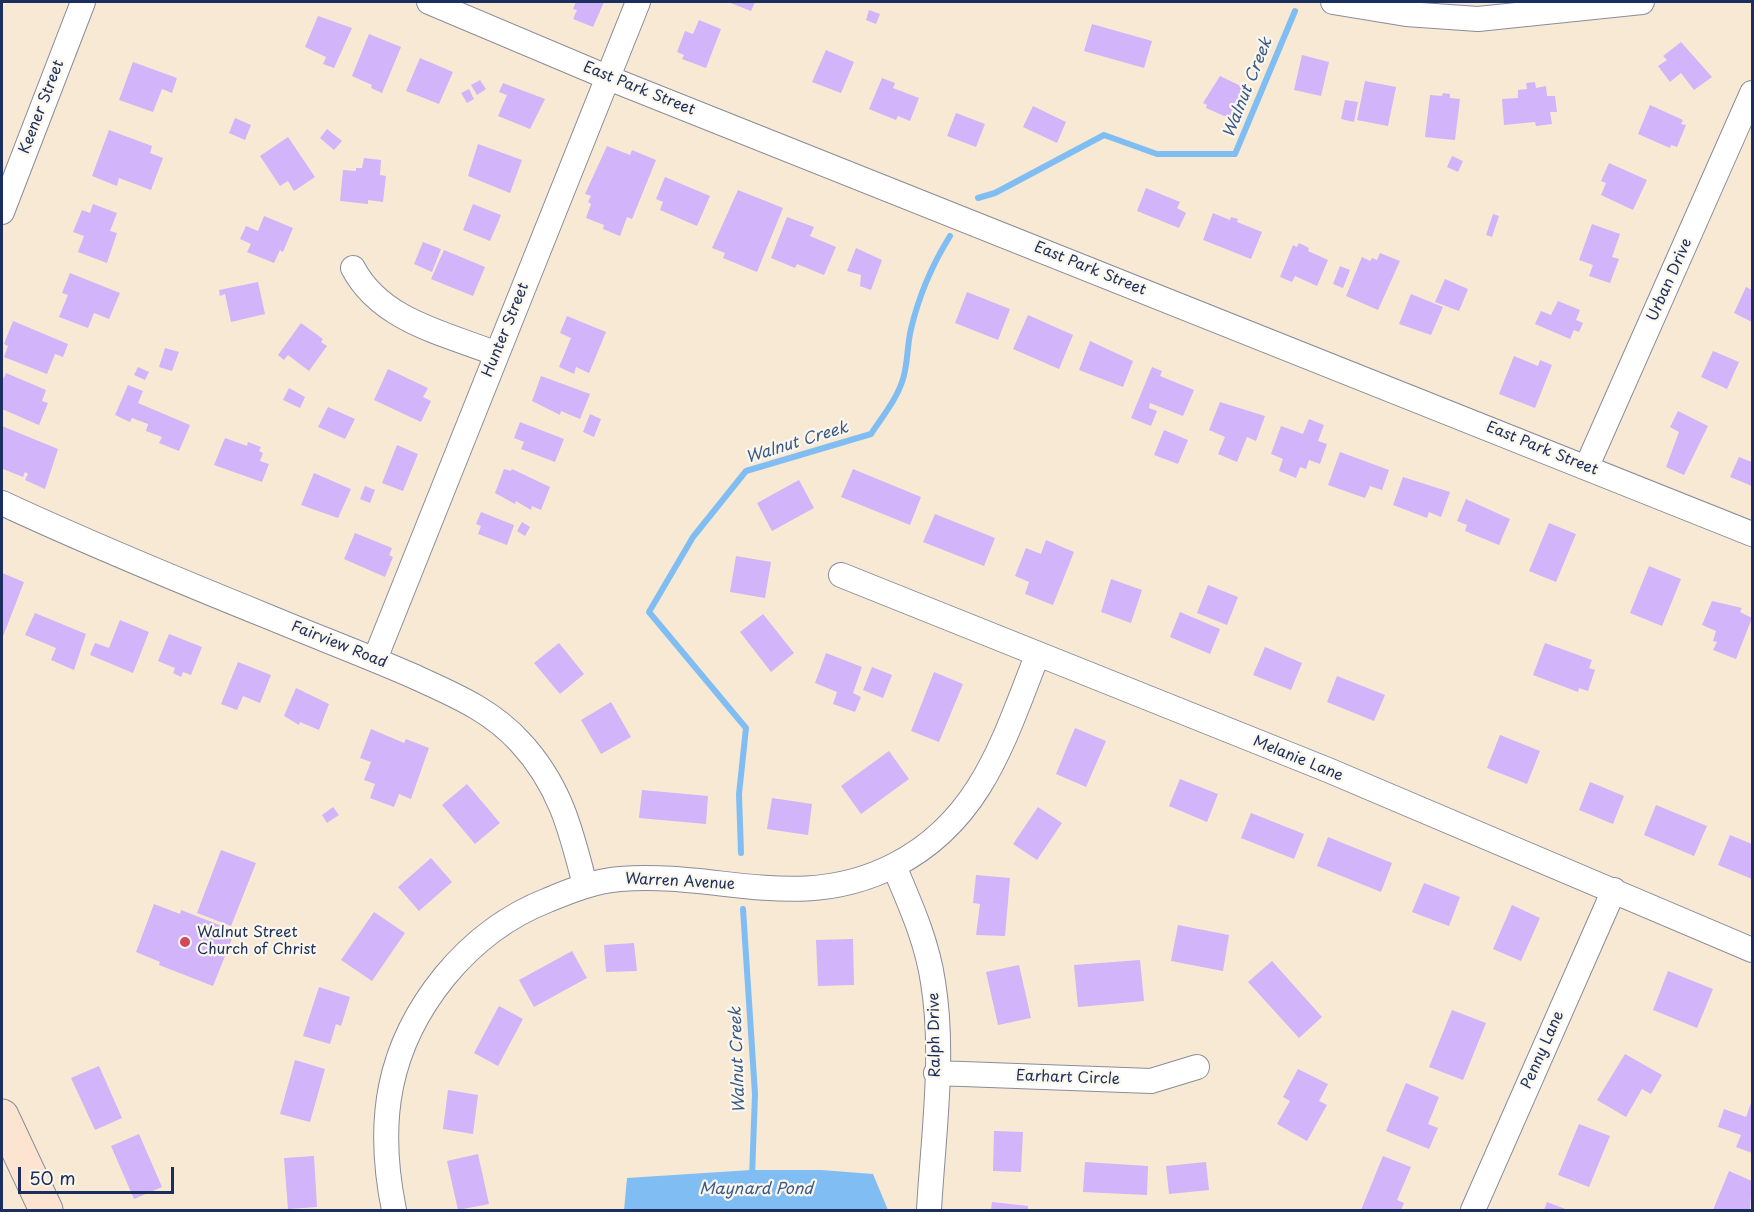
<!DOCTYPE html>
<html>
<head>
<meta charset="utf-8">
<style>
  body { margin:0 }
  #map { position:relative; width:1754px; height:1212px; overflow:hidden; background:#f8e9d5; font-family:"Playpen Sans",sans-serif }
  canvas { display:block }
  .frame { position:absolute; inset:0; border:3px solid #1b2f5e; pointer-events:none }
  .scale { position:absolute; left:18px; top:1167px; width:156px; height:27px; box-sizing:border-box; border:3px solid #1b2f5e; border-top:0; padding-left:8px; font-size:18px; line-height:21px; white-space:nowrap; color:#1b2f5e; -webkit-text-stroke:4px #fbf7ec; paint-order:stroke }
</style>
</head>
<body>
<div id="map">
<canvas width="1754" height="1212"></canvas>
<div class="frame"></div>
<div class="scale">50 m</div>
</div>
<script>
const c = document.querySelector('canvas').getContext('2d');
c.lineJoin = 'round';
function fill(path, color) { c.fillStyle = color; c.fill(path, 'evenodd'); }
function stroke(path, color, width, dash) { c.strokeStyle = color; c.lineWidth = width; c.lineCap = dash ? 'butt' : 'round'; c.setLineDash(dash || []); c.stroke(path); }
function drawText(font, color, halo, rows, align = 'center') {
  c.font = font + ' "Playpen Sans",sans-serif'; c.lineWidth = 4.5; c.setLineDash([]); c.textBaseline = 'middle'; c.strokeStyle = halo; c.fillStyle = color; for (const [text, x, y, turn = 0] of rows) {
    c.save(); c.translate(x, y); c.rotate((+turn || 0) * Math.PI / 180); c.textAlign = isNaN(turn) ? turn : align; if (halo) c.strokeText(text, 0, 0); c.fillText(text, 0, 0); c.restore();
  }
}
const water = new Path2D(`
  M 751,1170 L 821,1170 L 873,1174 L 888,1210 L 624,1210 L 627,1178 Z`);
const stream = new Path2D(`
  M 978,198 L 995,193 L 1104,135 L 1157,154 L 1235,154 L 1295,11
  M 741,853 L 739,794 L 746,728 L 649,612 L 693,537 L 746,471 L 871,434 C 882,417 897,399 903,379 C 908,363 907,345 911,329 C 919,295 932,265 950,236
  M 743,909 L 755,1094 L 752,1177`);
const building = new Path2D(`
  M 576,2 L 604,2 L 593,27 L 573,19 L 577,10 L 573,9 Z
  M 728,2 L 755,2 L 751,11 Z
  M 869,10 L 880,14 L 876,24 L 866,20 Z
  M 318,16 L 352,28 L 334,68 L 323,64 L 326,57 L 305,47 Z
  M 699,20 L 721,29 L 706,68 L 682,59 L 684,55 L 677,52 L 685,31 L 693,34 Z
  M 1092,24 L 1152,41 L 1144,68 L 1084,51 Z
  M 369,34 L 401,47 L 382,93 L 371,88 L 372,85 L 352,76 Z
  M 1681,42 L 1712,77 L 1694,90 L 1681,73 L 1670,82 L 1658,66 L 1667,60 L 1663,56 Z
  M 826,50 L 854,62 L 841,93 L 812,82 Z
  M 1302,55 L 1329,62 L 1321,96 L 1294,90 Z
  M 420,58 L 453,72 L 439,104 L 406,91 Z
  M 133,62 L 177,78 L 172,93 L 162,89 L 153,112 L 119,100 Z
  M 1220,76 L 1245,88 L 1231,119 L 1206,108 L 1207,105 L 1203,103 Z
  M 882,78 L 895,83 L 893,88 L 919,98 L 910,121 L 898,116 L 896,120 L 869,109 Z
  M 480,80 L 486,89 L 477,95 L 471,85 Z
  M 1365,81 L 1396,87 L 1388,126 L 1357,120 Z
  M 1535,82 L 1536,88 L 1546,86 L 1547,96 L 1555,96 L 1557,112 L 1550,112 L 1552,124 L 1536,126 L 1535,122 L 1504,125 L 1502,99 L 1518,98 L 1518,90 L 1527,89 L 1526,83 Z
  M 503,83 L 545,99 L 530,129 L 498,116 L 507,95 L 499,92 Z
  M 469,89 L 474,99 L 467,103 L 461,93 Z
  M 1443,93 L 1450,94 L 1450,98 L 1460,99 L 1455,140 L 1425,137 L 1430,95 L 1442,96 Z
  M 1345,100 L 1358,102 L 1354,122 L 1341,119 Z
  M 1650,105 L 1683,120 L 1681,124 L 1686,125 L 1677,147 L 1671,145 L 1670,148 L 1638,134 Z
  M 1033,106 L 1066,122 L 1057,143 L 1023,127 Z
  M 956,113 L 985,124 L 976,147 L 947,136 Z
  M 235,118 L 251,125 L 245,140 L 229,133 Z
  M 327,129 L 342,141 L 334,150 L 320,138 Z
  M 109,130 L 152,146 L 150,153 L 163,158 L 151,190 L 119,178 L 117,186 L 92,176 Z
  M 288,137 L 315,177 L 294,191 L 288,181 L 280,186 L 260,156 Z
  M 478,144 L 522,160 L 510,193 L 468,176 Z
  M 607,146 L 630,155 L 632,150 L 656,160 L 632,219 L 627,217 L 620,236 L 603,229 L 604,225 L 586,218 L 591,204 L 588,202 L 591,196 L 585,194 Z
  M 1452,156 L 1463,161 L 1458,172 L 1447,167 Z
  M 364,158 L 381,160 L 380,175 L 386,176 L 383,202 L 368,200 L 368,204 L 340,201 L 343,170 L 356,171 L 356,168 L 362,168 Z
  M 1609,163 L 1647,180 L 1633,210 L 1601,195 L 1606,183 L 1601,181 Z
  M 665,177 L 710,196 L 697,226 L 660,210 L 663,202 L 656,199 Z
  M 1146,188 L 1180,202 L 1177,208 L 1186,213 L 1179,228 L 1137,211 Z
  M 738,190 L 783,208 L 757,272 L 723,258 L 725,253 L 712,248 Z
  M 93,204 L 117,213 L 110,231 L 117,233 L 107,263 L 78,252 L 84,236 L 73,232 L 82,210 L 90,213 Z
  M 473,204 L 501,215 L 490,241 L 463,230 Z
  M 1213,213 L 1230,220 L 1231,217 L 1238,219 L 1237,222 L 1262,232 L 1251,259 L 1203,240 Z
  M 1493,214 L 1499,216 L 1492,237 L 1486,235 Z
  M 264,216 L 293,228 L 283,252 L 280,250 L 274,263 L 247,252 L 251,244 L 240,239 L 246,226 L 258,231 Z
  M 787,217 L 814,227 L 810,236 L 836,247 L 824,275 L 797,264 L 795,268 L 771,258 Z
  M 1592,224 L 1620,234 L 1612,257 L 1619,259 L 1610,283 L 1589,276 L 1593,265 L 1579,260 Z
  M 423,242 L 441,249 L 432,272 L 414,264 Z
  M 1299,243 L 1309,248 L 1308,251 L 1328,260 L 1317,286 L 1295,276 L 1292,282 L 1280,277 L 1293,245 L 1297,247 Z
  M 856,248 L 882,260 L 871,290 L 860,286 L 861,275 L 847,271 Z
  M 444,250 L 485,267 L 473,296 L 431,279 Z
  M 1380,253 L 1400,261 L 1378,310 L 1346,296 L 1362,257 L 1370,261 L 1372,258 L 1377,260 Z
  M 1340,266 L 1350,270 L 1343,288 L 1333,284 Z
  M 70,273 L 120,293 L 109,319 L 94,313 L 88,328 L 59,317 L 68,295 L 62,293 Z
  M 1445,279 L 1468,289 L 1459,311 L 1435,302 Z
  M 258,282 L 265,314 L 231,322 L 225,294 L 220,296 L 219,290 Z
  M 1746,287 L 1752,290 L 1752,322 L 1734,313 Z
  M 967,292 L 1010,309 L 998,340 L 955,323 Z
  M 1411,294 L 1443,307 L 1431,335 L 1399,324 Z
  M 1558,301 L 1580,310 L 1576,320 L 1583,323 L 1579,332 L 1574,330 L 1570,339 L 1535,324 L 1541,311 L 1551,315 Z
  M 1028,315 L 1073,335 L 1059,369 L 1013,349 Z
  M 567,316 L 606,332 L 589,373 L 576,367 L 574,374 L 559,367 L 571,338 L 560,333 Z
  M 13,321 L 68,344 L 63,357 L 55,354 L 47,374 L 4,357 L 8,346 L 4,344 Z
  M 301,323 L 323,339 L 321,342 L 327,346 L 309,371 L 288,355 L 284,360 L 278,355 Z
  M 1090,341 L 1133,361 L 1123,387 L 1079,370 Z
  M 165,348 L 179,352 L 172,371 L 159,367 Z
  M 1713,351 L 1739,362 L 1727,389 L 1701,377 Z
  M 1514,356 L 1538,366 L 1540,360 L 1552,365 L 1535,408 L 1499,394 Z
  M 138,367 L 149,372 L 145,380 L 134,375 Z
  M 1152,367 L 1162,371 L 1160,376 L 1194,390 L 1183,416 L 1150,403 L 1149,408 L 1157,411 L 1151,426 L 1131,418 Z
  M 388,369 L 428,388 L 423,397 L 431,401 L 421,422 L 374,400 Z
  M 6,373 L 46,390 L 42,401 L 48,403 L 39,425 L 2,409 L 2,377 L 4,378 Z
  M 541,376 L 590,394 L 580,419 L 561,411 L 560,415 L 532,401 Z
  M 128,385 L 143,391 L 138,403 L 190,425 L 179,451 L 159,443 L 162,437 L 146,431 L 148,424 L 132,418 L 130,422 L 115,415 Z
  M 289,388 L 305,397 L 300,408 L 283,400 Z
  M 1220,402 L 1265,416 L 1256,441 L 1247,437 L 1237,462 L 1218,454 L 1225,437 L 1209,430 Z
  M 328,407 L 355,419 L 345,439 L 318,427 Z
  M 1678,411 L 1708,426 L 1684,475 L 1666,467 L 1679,432 L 1670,427 Z
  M 590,414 L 601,419 L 594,437 L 583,432 Z
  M 1309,419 L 1324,425 L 1318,441 L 1327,444 L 1320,464 L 1309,460 L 1306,469 L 1300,467 L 1296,478 L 1279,471 L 1283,459 L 1271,454 L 1281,426 L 1303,434 Z
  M 520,422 L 564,439 L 555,462 L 521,449 L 524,442 L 514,438 Z
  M 2,426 L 58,449 L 45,489 L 25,480 L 28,474 L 25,472 L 23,477 L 3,469 Z
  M 1164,430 L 1188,440 L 1178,464 L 1154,455 Z
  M 225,438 L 247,446 L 248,442 L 261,447 L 259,451 L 263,453 L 260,461 L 269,464 L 262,482 L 214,465 Z
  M 397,445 L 418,454 L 403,491 L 382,483 Z
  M 1340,452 L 1389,470 L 1382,490 L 1370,486 L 1365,498 L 1328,485 Z
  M 1739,457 L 1752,462 L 1752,486 L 1730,477 Z
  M 504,469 L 511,471 L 512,469 L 550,487 L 541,510 L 532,506 L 531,510 L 516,501 L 515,504 L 495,493 Z
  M 853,469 L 921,497 L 910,525 L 841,497 Z
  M 314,473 L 351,489 L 338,518 L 301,505 Z
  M 1403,477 L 1450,492 L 1441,517 L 1429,512 L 1427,518 L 1393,505 Z
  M 799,480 L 814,508 L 772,531 L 757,503 Z
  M 365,486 L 375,490 L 370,503 L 360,499 Z
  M 1466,499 L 1510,519 L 1499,545 L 1465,531 L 1467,525 L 1457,521 Z
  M 481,512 L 514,525 L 507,545 L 478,534 L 481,526 L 476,524 Z
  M 935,514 L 995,538 L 984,566 L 923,542 Z
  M 522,522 L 530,527 L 525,536 L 517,531 Z
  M 1549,523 L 1576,534 L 1556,582 L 1529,571 Z
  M 355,533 L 392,548 L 389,555 L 393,557 L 385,577 L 344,559 Z
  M 1046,540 L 1074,552 L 1053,605 L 1025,594 L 1029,582 L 1015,576 L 1026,548 L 1041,554 Z
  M 736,556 L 771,562 L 765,598 L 730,592 Z
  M 1649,566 L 1681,579 L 1662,626 L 1630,613 Z
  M 2,573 L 24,582 L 2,639 Z
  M 1111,579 L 1142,590 L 1131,623 L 1101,612 Z
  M 1208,585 L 1238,597 L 1227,625 L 1197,613 Z
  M 1712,601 L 1742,608 L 1740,612 L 1752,618 L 1736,659 L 1713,650 L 1717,642 L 1713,641 L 1716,631 L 1702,625 Z
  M 1180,612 L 1220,629 L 1210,654 L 1170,637 Z
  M 35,613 L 86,634 L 74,670 L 51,660 L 56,648 L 25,635 Z
  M 763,614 L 794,653 L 771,672 L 740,632 Z
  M 120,620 L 149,632 L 133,673 L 90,655 L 95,643 L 109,648 Z
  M 169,634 L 202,647 L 191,675 L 183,672 L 181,677 L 173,673 L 175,668 L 158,661 Z
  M 559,643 L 584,674 L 560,694 L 534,663 Z
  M 1545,643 L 1592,660 L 1589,668 L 1595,670 L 1588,691 L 1579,688 L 1578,692 L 1533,675 Z
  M 1265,647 L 1302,663 L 1291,690 L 1253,675 Z
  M 826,653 L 862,667 L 853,693 L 861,697 L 855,712 L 833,704 L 837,692 L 815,683 Z
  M 238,662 L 271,675 L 260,703 L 243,696 L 237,710 L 221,704 Z
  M 872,667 L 892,675 L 883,698 L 863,690 Z
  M 934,672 L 963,684 L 939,742 L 911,731 Z
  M 1337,676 L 1385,695 L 1374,721 L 1327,702 Z
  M 296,688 L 329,704 L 319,730 L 300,722 L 299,725 L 284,716 Z
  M 611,702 L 631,737 L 601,754 L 581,720 Z
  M 1075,728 L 1106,741 L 1086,787 L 1056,774 Z
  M 371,729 L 404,743 L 406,739 L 429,748 L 411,799 L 399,794 L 394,807 L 370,798 L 375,784 L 364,780 L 371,762 L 360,758 Z
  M 1500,735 L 1540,751 L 1527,784 L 1487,768 Z
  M 889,751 L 909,779 L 861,814 L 841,786 Z
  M 1180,779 L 1218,794 L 1207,822 L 1169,806 Z
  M 1590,782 L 1624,796 L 1613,824 L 1579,810 Z
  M 467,784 L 500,823 L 475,844 L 442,805 Z
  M 642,790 L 708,796 L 706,824 L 639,818 Z
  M 772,798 L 812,804 L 808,835 L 767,829 Z
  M 1656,805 L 1707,826 L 1694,856 L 1644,835 Z
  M 333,807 L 339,815 L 327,823 L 322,815 Z
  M 1038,807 L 1062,823 L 1037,860 L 1013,844 Z
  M 1251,813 L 1304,834 L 1294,859 L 1241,838 Z
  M 1730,835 L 1752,844 L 1752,879 L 1718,865 Z
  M 1328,837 L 1392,863 L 1381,892 L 1317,866 Z
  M 221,850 L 256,863 L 231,926 L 197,913 Z
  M 431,858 L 452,882 L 419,911 L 398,887 Z
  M 976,875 L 1010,878 L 1005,936 L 976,935 L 980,904 L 973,903 Z
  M 1424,883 L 1460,897 L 1449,926 L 1412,912 Z
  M 154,904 L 180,914 L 181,910 L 235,931 L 213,986 L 159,965 L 160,962 L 136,952 Z
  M 1512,905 L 1540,918 L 1521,961 L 1493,949 Z
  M 374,912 L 405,933 L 372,981 L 341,960 Z
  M 1178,925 L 1229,935 L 1223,971 L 1171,961 Z
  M 853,939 L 854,985 L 818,986 L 816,940 Z
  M 634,943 L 637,971 L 606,972 L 604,945 Z
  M 572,951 L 587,978 L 534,1007 L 519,980 Z
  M 1140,960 L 1144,1001 L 1078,1007 L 1074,965 Z
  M 1272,961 L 1322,1017 L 1299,1038 L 1248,982 Z
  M 1019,965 L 1031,1018 L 998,1025 L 986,972 Z
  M 1668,971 L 1713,989 L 1697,1028 L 1653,1010 Z
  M 319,987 L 350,997 L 341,1026 L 336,1024 L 330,1044 L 303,1036 Z
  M 499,1006 L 523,1019 L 498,1066 L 474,1053 Z
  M 1452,1010 L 1486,1023 L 1463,1080 L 1429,1067 Z
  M 1625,1054 L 1662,1075 L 1651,1094 L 1642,1089 L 1626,1117 L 1597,1100 Z
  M 295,1060 L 325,1069 L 310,1122 L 280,1114 Z
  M 99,1066 L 122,1118 L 95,1130 L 71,1078 Z
  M 1298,1069 L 1328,1084 L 1319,1101 L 1327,1105 L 1307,1141 L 1277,1124 L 1290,1101 L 1283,1097 Z
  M 1406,1083 L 1439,1097 L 1428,1124 L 1438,1128 L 1429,1149 L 1386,1131 Z
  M 448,1090 L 478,1095 L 473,1134 L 443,1129 Z
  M 1752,1100 L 1752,1153 L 1736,1147 L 1741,1135 L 1718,1127 L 1724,1109 L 1746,1117 Z
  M 1579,1124 L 1610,1136 L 1589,1187 L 1558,1175 Z
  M 994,1131 L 1023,1132 L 1021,1172 L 993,1171 Z
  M 139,1134 L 162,1187 L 134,1199 L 111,1146 Z
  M 478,1154 L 489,1204 L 458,1210 L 447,1161 Z
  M 314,1156 L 317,1207 L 288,1209 L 284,1158 Z
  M 1383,1156 L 1411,1167 L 1397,1200 L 1404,1203 L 1401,1210 L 1361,1210 Z
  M 1085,1162 L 1148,1166 L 1147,1195 L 1083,1192 Z
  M 1206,1162 L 1209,1190 L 1169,1194 L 1166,1166 Z
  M 1729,1171 L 1752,1181 L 1750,1210 L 1713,1210 Z
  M 992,1202 L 1028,1206 L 1028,1210 L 991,1210 Z
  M 1547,1202 L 1568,1210 L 1544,1210 Z`);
const minor = new Path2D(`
  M 429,2 L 621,83 L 1752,534
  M 1333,2 L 1406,14 L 1478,19 L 1642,2
  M 2,212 L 83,2
  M 353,268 C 381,321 444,333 497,354
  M 1587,466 L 1752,93
  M 2,503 C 90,544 180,581 269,617 C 317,637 365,655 413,676 C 452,694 490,709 520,742 C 560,785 571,830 585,885
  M 841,575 L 1328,770 L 1752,950
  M 375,659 L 638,2
  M 894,866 C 910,904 927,941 933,982 C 945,1055 933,1138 929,1210
  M 936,1073 L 1151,1081 L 1197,1067
  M 394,1210 C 376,1122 387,1047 445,976 C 473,942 507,916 548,900 C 572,890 595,881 620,879 C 718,871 800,914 895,865 C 981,821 1004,739 1037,656
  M 1473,1210 L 1614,890`);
const secondary = new Path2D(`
  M 2,1116 L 46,1210`);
const markers = [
  [185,942,6,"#d1495b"]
];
const streetNames = [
  ["East Park Street",639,89,22],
  ["Keener Street",42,107,-69],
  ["East Park Street",1090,269,22],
  ["Urban Drive",1670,280,-66],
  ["Hunter Street",506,330,-68],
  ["East Park Street",1542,449,22],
  ["Fairview Road",339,645,22],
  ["Melanie Lane",1298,759,22],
  ["Warren Avenue",680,882,3],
  ["Ralph Drive",935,1035,-91],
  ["Penny Lane",1543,1050,-66],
  ["Earhart Circle",1068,1078,2]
];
const poiNames = [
  ["Walnut Street",197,933],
  ["Church of Christ",197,950]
];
const waterNames = [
  ["Walnut Creek",1248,88,-68],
  ["Walnut Creek",797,443,-17],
  ["Walnut Creek",738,1060,-92],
  ["Maynard Pond",756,1190]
];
fill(water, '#80bdf3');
stroke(stream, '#80bdf3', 6);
fill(building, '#d1b4f9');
stroke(minor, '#8a8c9a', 26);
stroke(secondary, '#8a8c9a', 35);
stroke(minor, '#fff', 24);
stroke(secondary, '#fde4d1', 33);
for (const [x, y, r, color] of markers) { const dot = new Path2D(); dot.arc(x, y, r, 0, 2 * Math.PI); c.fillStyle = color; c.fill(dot); stroke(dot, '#fbf7ec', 2); }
drawText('15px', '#1b2f5e', '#fbf7ec', streetNames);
drawText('15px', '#1b2f5e', '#fbf7ec', poiNames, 'left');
drawText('italic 16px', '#395a8b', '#fbf7ec', waterNames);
</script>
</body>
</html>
